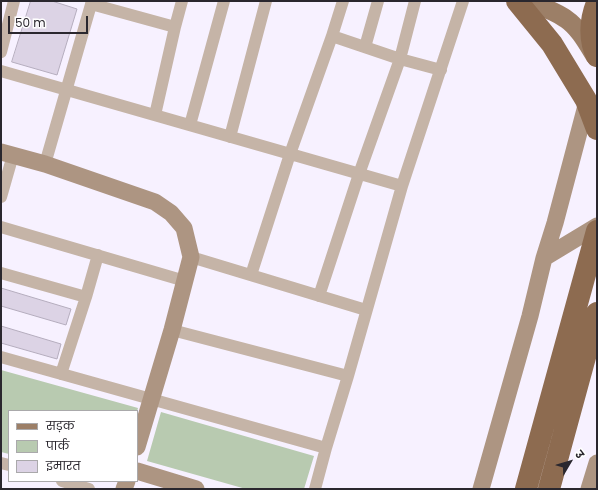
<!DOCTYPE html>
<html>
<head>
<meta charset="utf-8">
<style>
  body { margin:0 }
  #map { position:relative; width:598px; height:490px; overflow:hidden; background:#f7f1ff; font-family:Poppins,"Noto Sans Devanagari",sans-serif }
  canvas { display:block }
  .frame { position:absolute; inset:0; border:2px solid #2a272e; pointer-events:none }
  .legend { position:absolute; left:8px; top:410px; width:130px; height:72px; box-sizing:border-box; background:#fff; border:1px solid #aaa9ab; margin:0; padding:5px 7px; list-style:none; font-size:12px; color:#2a272e }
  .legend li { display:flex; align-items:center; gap:8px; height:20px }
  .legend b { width:20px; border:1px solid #aaa9ab }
  .north { position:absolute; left:550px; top:442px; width:40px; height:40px; -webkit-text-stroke:3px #fff; paint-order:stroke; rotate:52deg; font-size:11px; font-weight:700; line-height:16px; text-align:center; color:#2a272e }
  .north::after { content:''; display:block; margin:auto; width:14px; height:18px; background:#2a272e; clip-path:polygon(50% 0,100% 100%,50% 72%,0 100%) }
  .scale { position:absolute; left:8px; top:16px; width:80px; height:18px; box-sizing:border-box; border:2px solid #2a272e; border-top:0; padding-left:5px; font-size:12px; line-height:14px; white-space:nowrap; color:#2a272e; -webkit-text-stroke:3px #fff; paint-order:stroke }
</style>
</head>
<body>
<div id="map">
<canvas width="598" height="490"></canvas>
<div class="frame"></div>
<ul class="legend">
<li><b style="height:5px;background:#9c7f67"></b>सड़क</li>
<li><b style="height:11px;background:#b8cab0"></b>पार्क</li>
<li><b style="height:11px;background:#dcd3e5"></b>इमारत</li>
</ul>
<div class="north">उ</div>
<div class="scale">50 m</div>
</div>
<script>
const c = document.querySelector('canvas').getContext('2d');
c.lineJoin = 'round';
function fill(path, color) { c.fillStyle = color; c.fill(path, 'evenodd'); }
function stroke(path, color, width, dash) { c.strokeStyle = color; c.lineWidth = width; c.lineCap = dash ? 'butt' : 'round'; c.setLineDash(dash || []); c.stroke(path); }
const green = new Path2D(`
  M 1,370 L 138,408 L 137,411 L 9,411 L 9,454 L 1,452 Z
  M 161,412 L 314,456 L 304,489 L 246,489 L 147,461 Z`);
const building = new Path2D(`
  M 31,1 L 52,1 L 77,9 L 57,75 L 12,62 Z
  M 1,288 L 71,309 L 66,325 L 1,306 Z
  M 1,326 L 61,344 L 57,359 L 1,343 Z`);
const street = new Path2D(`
  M 91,4 L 175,27
  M 332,36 L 400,59 L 441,70
  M 365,47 L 378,1
  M 1,52 L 14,1
  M 1,71 L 402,186
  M 155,115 L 175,27 L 182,1
  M 190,125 L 224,1
  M 230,137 L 266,1
  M 45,164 L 92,1
  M 1,197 L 13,155
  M 1,227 L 185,281
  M 191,257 L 366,310
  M 1,273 L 86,297
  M 251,275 L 290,154 L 332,36 L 343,1
  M 319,296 L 359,174 L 400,59 L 415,1
  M 172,330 L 348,376
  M 1,357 L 326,448 L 315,489
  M 61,374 L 86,297 L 98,255
  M 326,448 L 348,376 L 402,186 L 463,1
  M 1,463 L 9,465
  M 62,481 L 89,489`);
const secondary = new Path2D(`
  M 1,152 L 45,164 L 155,202 L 171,213 L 184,228 L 191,257 L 172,330 L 137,447
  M 544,258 L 597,226
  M 137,471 L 196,489
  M 124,489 L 127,481
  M 481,489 L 530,316 L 544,258 L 555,223 L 587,102
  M 589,489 L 597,463`);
const primary = new Path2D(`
  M 527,1 C 540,6 555,11 566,19 C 579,28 587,43 595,56`);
const highway = new Path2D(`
  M 517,1 L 552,44 L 586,100 L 597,129
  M 597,3 C 590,20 589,40 597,56
  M 526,489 L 597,231
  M 549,489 L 597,313`);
fill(green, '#b8cab0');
fill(building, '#dcd3e5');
stroke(building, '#b5adbe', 1);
stroke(street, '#c5b4a7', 12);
stroke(secondary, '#ad9582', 17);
stroke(primary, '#9c7f67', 19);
stroke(highway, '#8d6b50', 22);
</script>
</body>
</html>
